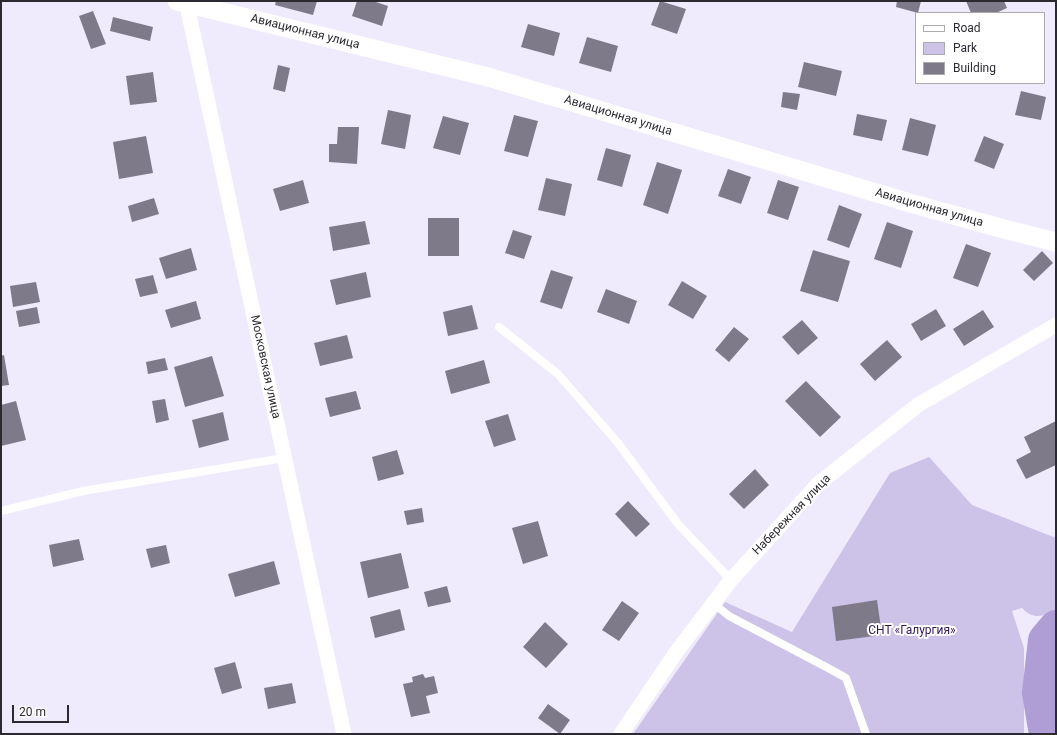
<!DOCTYPE html>
<html>
<head>
<meta charset="utf-8">
<style>
  body { margin:0 }
  #map { position:relative; width:1057px; height:735px; overflow:hidden; background:#f0ebfc; font-family:Roboto,sans-serif }
  canvas { display:block }
  .frame { position:absolute; inset:0; border:2px solid #2c2a31; pointer-events:none }
  .legend { position:absolute; left:915px; top:12px; width:130px; height:72px; box-sizing:border-box; background:#fff; border:1px solid #abaaad; margin:0; padding:5px 7px; list-style:none; font-size:12px; color:#2c2a31 }
  .legend li { display:flex; align-items:center; gap:8px; height:20px }
  .legend b { width:20px; border:1px solid #abaaad }
  .scale { position:absolute; left:12px; top:705px; width:57px; height:18px; box-sizing:border-box; border:2px solid #2c2a31; border-top:0; padding-left:5px; font-size:12px; line-height:14px; white-space:nowrap; color:#2c2a31; -webkit-text-stroke:3px #fff; paint-order:stroke }
</style>
</head>
<body>
<div id="map">
<canvas width="1057" height="735"></canvas>
<div class="frame"></div>
<ul class="legend">
<li><b style="height:5px;background:#fff"></b>Road</li>
<li><b style="height:11px;background:#cdc3e9"></b>Park</li>
<li><b style="height:11px;background:#7e7a8a"></b>Building</li>
</ul>
<div class="scale">20 m</div>
</div>
<script>
const c = document.querySelector('canvas').getContext('2d');
c.lineJoin = 'round';
function fill(path, color) { c.fillStyle = color; c.fill(path, 'evenodd'); }
function stroke(path, color, width, dash) { c.strokeStyle = color; c.lineWidth = width; c.lineCap = dash ? 'butt' : 'round'; c.setLineDash(dash || []); c.stroke(path); }
function drawText(font, color, halo, rows, align = 'center') {
  c.font = font + ' Roboto,sans-serif'; c.lineWidth = 4; c.setLineDash([]); c.textBaseline = 'middle'; c.strokeStyle = halo; c.fillStyle = color; for (const [text, x, y, turn = 0] of rows) {
    c.save(); c.translate(x, y); c.rotate((+turn || 0) * Math.PI / 180); c.textAlign = isNaN(turn) ? turn : align; if (halo) c.strokeText(text, 0, 0); c.fillText(text, 0, 0); c.restore();
  }
}
const green = new Path2D(`
  M 929,457 L 972,505 L 1056,538 L 1056,609 C 1044,617 1033,620 1022,608 L 1012,611 L 1024,648 L 1024,734 L 633,734 L 725,602 L 792,632 L 890,473 Z`);
const river = new Path2D(`
  M 1046,734 L 1039,693 L 1045,640 L 1056,627`);
const building = new Path2D(`
  M 276,1 L 317,1 L 313,15 L 275,5 Z
  M 357,1 L 373,1 L 388,6 L 382,26 L 352,16 Z
  M 660,1 L 686,9 L 677,34 L 651,25 Z
  M 897,1 L 921,1 L 918,13 L 896,7 Z
  M 966,1 L 1004,1 L 1007,8 L 996,13 L 971,13 Z
  M 93,11 L 106,44 L 91,49 L 79,16 Z
  M 113,17 L 153,27 L 150,41 L 110,31 Z
  M 528,24 L 560,33 L 554,56 L 521,47 Z
  M 587,37 L 618,46 L 611,72 L 579,63 Z
  M 804,62 L 842,71 L 836,96 L 798,87 Z
  M 278,65 L 290,68 L 285,92 L 273,89 Z
  M 153,72 L 157,102 L 130,105 L 126,76 Z
  M 1021,91 L 1046,97 L 1041,120 L 1015,115 Z
  M 783,92 L 800,94 L 797,110 L 781,107 Z
  M 388,110 L 411,115 L 405,149 L 381,144 Z
  M 857,114 L 887,120 L 882,141 L 853,135 Z
  M 514,115 L 538,121 L 528,157 L 504,151 Z
  M 443,116 L 469,123 L 460,155 L 433,148 Z
  M 910,118 L 936,125 L 928,156 L 902,150 Z
  M 338,127 L 359,127 L 357,164 L 329,162 L 329,144 L 337,144 Z
  M 146,136 L 153,173 L 119,179 L 113,142 Z
  M 984,136 L 1004,144 L 994,169 L 974,161 Z
  M 606,148 L 631,155 L 622,187 L 597,180 Z
  M 657,162 L 682,170 L 668,214 L 643,205 Z
  M 728,169 L 751,177 L 741,204 L 718,196 Z
  M 546,178 L 572,184 L 565,216 L 538,210 Z
  M 303,180 L 309,203 L 280,211 L 273,189 Z
  M 778,180 L 799,187 L 788,220 L 767,213 Z
  M 154,198 L 159,214 L 132,222 L 128,206 Z
  M 839,205 L 862,214 L 849,248 L 827,240 Z
  M 428,218 L 459,218 L 459,256 L 428,256 Z
  M 365,221 L 370,244 L 333,251 L 329,227 Z
  M 887,222 L 913,231 L 901,268 L 874,259 Z
  M 513,230 L 532,236 L 524,259 L 505,253 Z
  M 966,244 L 991,253 L 978,287 L 953,278 Z
  M 191,248 L 197,270 L 166,279 L 159,258 Z
  M 813,250 L 850,261 L 838,302 L 800,291 Z
  M 1042,251 L 1053,263 L 1034,281 L 1023,270 Z
  M 551,270 L 573,277 L 562,309 L 540,302 Z
  M 366,272 L 371,297 L 336,305 L 330,280 Z
  M 153,275 L 158,293 L 140,297 L 135,279 Z
  M 682,281 L 707,296 L 693,319 L 668,305 Z
  M 36,282 L 40,302 L 13,307 L 10,286 Z
  M 606,289 L 637,301 L 629,324 L 597,312 Z
  M 196,301 L 201,319 L 171,328 L 165,310 Z
  M 472,305 L 478,329 L 448,336 L 443,312 Z
  M 37,307 L 40,323 L 19,327 L 16,311 Z
  M 936,309 L 946,326 L 921,341 L 911,324 Z
  M 983,310 L 994,327 L 964,346 L 953,329 Z
  M 802,320 L 818,338 L 798,355 L 782,337 Z
  M 734,327 L 749,339 L 729,362 L 715,350 Z
  M 347,335 L 353,358 L 320,366 L 314,343 Z
  M 887,340 L 902,357 L 875,381 L 860,364 Z
  M 4,355 L 9,385 L 1,386 L 1,356 Z
  M 212,356 L 224,396 L 185,407 L 174,367 Z
  M 165,358 L 168,370 L 148,374 L 146,362 Z
  M 484,360 L 490,383 L 451,394 L 445,371 Z
  M 806,381 L 841,417 L 820,437 L 785,401 Z
  M 356,391 L 361,409 L 330,417 L 325,398 Z
  M 165,399 L 169,420 L 156,423 L 152,401 Z
  M 16,401 L 26,440 L 1,446 L 1,405 Z
  M 223,412 L 229,440 L 199,448 L 192,420 Z
  M 508,414 L 516,440 L 494,447 L 485,421 Z
  M 1056,421 L 1056,465 L 1026,479 L 1016,460 L 1031,452 L 1024,437 Z
  M 397,450 L 404,474 L 378,481 L 372,457 Z
  M 755,469 L 769,485 L 744,509 L 729,494 Z
  M 628,501 L 650,524 L 636,537 L 615,514 Z
  M 422,508 L 424,522 L 407,525 L 404,511 Z
  M 538,521 L 548,556 L 523,564 L 512,528 Z
  M 79,539 L 84,560 L 53,567 L 49,545 Z
  M 166,545 L 170,563 L 151,568 L 146,549 Z
  M 401,553 L 409,588 L 368,598 L 360,562 Z
  M 274,561 L 280,584 L 235,597 L 228,574 Z
  M 447,586 L 451,602 L 428,607 L 424,592 Z
  M 877,600 L 882,635 L 836,641 L 832,607 Z
  M 622,601 L 639,613 L 619,641 L 602,630 Z
  M 400,609 L 405,630 L 375,638 L 370,617 Z
  M 545,622 L 568,644 L 546,668 L 523,647 Z
  M 235,662 L 242,688 L 222,694 L 214,668 Z
  M 423,674 L 425,678 L 434,676 L 438,693 L 426,696 L 430,713 L 411,717 L 403,684 L 413,682 L 412,677 Z
  M 292,683 L 296,703 L 268,709 L 264,688 Z
  M 548,704 L 570,720 L 560,734 L 538,718 Z`);
const service = new Path2D(`
  M 499,327 L 558,374 L 618,443 L 678,524 L 731,580
  M 1,511 L 83,491 L 284,458
  M 713,603 L 729,616 L 828,668 L 846,678 L 866,734`);
const minor = new Path2D(`
  M 186,1 L 344,734
  M 621,734 L 677,651 L 731,580 L 818,484 L 918,405 L 1056,325`);
const tertiary = new Path2D(`
  M 177,1 L 488,77 L 910,203 L 1004,229 L 1056,242`);
const streetNames = [
  ["Авиационная улица",305,32,14],
  ["Авиационная улица",618,116,17],
  ["Авиационная улица",929,208,16],
  ["Московская улица",265,367,78],
  ["Набережная улица",792,515,-46]
];
const parkNames = [
  ["СНТ «Галургия»",912,631]
];
fill(green, '#cdc3e9');
stroke(river, '#ae9ed5', 34);
fill(building, '#7e7a8a');
stroke(service, '#fff', 8);
stroke(minor, '#fff', 15);
stroke(tertiary, '#fff', 19);
drawText('12px', '#2c2a31', '#fff', streetNames);
drawText('12px', '#321858', '#fff', parkNames);
</script>
</body>
</html>
